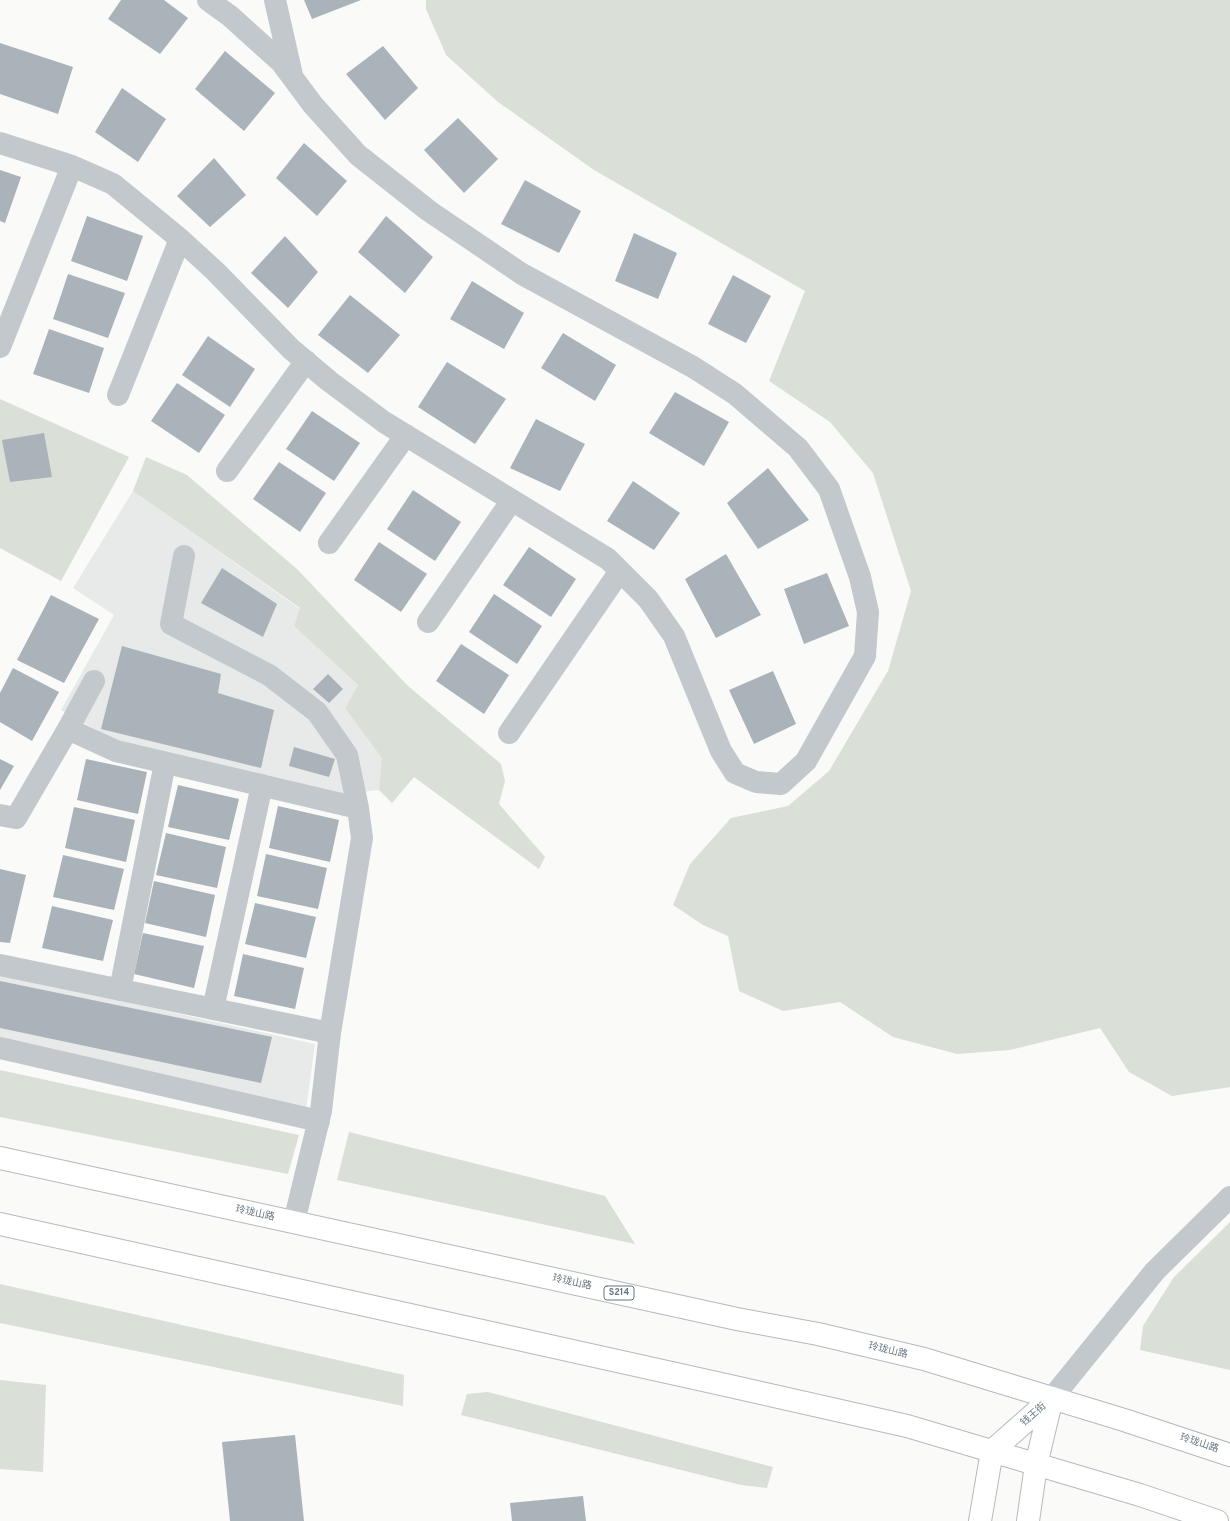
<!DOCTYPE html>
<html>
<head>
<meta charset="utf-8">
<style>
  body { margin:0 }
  canvas { display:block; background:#fafaf8 }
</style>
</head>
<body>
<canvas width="1230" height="1521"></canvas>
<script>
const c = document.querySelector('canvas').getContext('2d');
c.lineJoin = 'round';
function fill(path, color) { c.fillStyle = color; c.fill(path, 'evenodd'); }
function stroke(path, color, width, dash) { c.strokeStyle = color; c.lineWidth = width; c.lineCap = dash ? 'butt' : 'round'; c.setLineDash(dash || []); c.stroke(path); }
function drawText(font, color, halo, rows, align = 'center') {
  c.font = font + ' Overpass,"Noto Sans SC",sans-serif'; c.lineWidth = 4; c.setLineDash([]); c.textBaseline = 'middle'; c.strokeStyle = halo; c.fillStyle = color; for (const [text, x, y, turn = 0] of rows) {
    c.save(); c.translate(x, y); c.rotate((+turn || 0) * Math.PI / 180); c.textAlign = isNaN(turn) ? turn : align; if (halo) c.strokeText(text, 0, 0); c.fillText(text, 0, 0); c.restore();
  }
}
const built = new Path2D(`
  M 133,491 L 300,609 L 294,626 L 358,685 L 345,708 L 383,758 L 379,790 L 341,794 L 114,740 L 61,710 L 114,615 L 73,588 Z
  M 0,974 L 315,1044 L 306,1110 L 0,1038 Z`);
const green = new Path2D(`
  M 426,0 L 1230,0 L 1230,1087 L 1172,1096 L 1129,1072 L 1100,1028 L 1010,1050 L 957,1054 L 893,1037 L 840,1002 L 783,1011 L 739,991 L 728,936 L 703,925 L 673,905 L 690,864 L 731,818 L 788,806 L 829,771 L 888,671 L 911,591 L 873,473 L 830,422 L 769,381 L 805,291 L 594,170 L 498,102 L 446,55 L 426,9 Z
  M 0,399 L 129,457 L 61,581 L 0,548 Z
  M 146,457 L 187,475 L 297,569 L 408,686 L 501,764 L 505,781 L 499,804 L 545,857 L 539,869 L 414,777 L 392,803 L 379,790 L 382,758 L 345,708 L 358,685 L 294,626 L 300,608 L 133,491 Z
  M 0,1070 L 299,1135 L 288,1174 L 0,1117 Z
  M 349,1132 L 605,1196 L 635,1244 L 337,1180 Z
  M 1230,1222 L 1230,1370 L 1140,1350 L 1143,1326 L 1174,1277 Z
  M 0,1284 L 404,1375 L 403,1406 L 0,1323 Z
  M 0,1380 L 46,1385 L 43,1472 L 0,1469 Z
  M 488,1392 L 773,1467 L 767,1488 L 741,1485 L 461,1415 L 467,1394 Z`);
const building = new Path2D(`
  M 121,0 L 164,0 L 188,18 L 160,54 L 108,19 Z
  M 304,0 L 361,0 L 312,19 Z
  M 0,43 L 73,67 L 58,114 L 0,94 Z
  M 383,46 L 418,88 L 385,120 L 346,74 Z
  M 225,51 L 275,93 L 244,131 L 195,89 Z
  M 122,88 L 166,119 L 138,162 L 95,132 Z
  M 458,118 L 498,159 L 464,193 L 424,150 Z
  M 304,143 L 347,181 L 317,216 L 276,178 Z
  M 214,158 L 246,195 L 210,227 L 177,196 Z
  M 0,170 L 21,177 L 5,223 L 0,221 Z
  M 525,180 L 581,211 L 559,253 L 501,224 Z
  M 87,216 L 143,236 L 127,281 L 71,261 Z
  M 386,216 L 433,257 L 405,293 L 358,252 Z
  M 634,233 L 677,253 L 658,299 L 615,281 Z
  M 285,236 L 318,272 L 288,308 L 251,273 Z
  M 68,274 L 125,293 L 108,338 L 53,319 Z
  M 733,275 L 771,296 L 746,343 L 708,324 Z
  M 472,281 L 524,313 L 504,349 L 450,319 Z
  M 350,295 L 400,335 L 368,373 L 318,335 Z
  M 49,329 L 104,348 L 89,393 L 33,374 Z
  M 563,333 L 616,365 L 595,401 L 541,368 Z
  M 208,336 L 255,369 L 230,407 L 182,375 Z
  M 447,362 L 506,399 L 475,444 L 418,407 Z
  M 177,383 L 225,415 L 199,453 L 151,421 Z
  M 675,392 L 729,422 L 704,466 L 649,433 Z
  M 312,411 L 360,443 L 334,481 L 286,449 Z
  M 536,419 L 585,444 L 560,491 L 510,468 Z
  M 44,433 L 52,477 L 10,482 L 2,440 Z
  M 279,462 L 326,493 L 300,532 L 253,499 Z
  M 768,468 L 809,520 L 758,549 L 727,503 Z
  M 633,481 L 680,513 L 654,550 L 607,521 Z
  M 413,490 L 461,522 L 435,561 L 387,529 Z
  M 379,542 L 427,574 L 401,612 L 354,580 Z
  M 529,547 L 576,579 L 551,617 L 503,585 Z
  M 726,554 L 761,615 L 716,638 L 685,579 Z
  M 222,568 L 277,604 L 263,637 L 201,603 Z
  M 827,573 L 849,626 L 804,644 L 784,589 Z
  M 494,594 L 542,626 L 517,664 L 469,632 Z
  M 51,595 L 99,619 L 64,683 L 17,660 Z
  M 461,644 L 509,675 L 484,714 L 436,681 Z
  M 122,646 L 221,674 L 218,693 L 274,710 L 261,768 L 101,729 Z
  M 13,668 L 59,692 L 32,741 L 0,722 L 0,693 Z
  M 773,671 L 796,724 L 754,744 L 729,690 Z
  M 328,674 L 343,689 L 329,703 L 313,689 Z
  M 294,747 L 335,759 L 329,777 L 289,766 Z
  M 0,759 L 14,766 L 0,790 Z
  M 86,759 L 147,772 L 138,814 L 77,800 Z
  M 178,785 L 239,799 L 229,840 L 168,827 Z
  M 278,806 L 339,820 L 330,862 L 269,848 Z
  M 74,807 L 135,820 L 126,862 L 65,848 Z
  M 166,833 L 226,847 L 217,888 L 156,875 Z
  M 266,854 L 327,868 L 318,909 L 257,896 Z
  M 63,855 L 124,869 L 114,910 L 53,897 Z
  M 0,869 L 26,875 L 10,943 L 0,942 Z
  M 154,881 L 215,895 L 206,937 L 145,923 Z
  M 255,903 L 316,917 L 306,958 L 245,944 Z
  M 52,906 L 113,920 L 103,961 L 42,948 Z
  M 143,933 L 204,946 L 194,988 L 134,974 Z
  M 243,954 L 304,968 L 295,1009 L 234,996 Z
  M 0,981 L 272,1037 L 261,1083 L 0,1028 Z
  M 295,1435 L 304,1521 L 230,1521 L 222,1442 Z
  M 583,1496 L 586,1521 L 512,1521 L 510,1503 Z`);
const minor = new Path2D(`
  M 275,0 L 292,75
  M 0,143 L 72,166 L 113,184 L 180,239 L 215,271 L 291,349 L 329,381 L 384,422 L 608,559 L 648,599 L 674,636 L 721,751 L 735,773 L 756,782 L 781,784 L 806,761 L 865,656 L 868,612 L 860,577 L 829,489 L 798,448 L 735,394 L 693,367 L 522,274 L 429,211 L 358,155 L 313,105 L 281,62 L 230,16 L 208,0
  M 0,347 L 72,166
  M 118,395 L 180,239
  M 227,471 L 306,361
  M 329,543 L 406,435
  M 184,556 L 171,624 L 269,675 L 317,712 L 347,755 L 358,808 L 362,838 L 330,1033 L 321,1111 L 294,1222
  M 428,622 L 512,500
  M 94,681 L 68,729 L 116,751 L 358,808
  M 509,733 L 620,571
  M 0,815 L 16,818 L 68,729
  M 0,965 L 330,1033
  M 120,990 L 165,763
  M 213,1009 L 262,785
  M 0,1048 L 319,1121
  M 1052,1398 L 1155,1271 L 1230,1197`);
const major = new Path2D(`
  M 0,1158 L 737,1319 L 818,1334 L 924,1359 L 1124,1420 L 1230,1455
  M 0,1224 L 730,1386 L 907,1426 L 1140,1495 L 1217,1521
  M 980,1521 L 992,1451 L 1052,1398
  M 1028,1521 L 1036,1465 L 1052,1398`);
const shields = [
  [619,1293,30]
];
const shieldNames = [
  ["S214",619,1293]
];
const streetNames = [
  ["玲珑山路",255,1214,12],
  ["玲珑山路",572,1283,12],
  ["玲珑山路",888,1351,13],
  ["钱王街",1034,1415,-41],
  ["玲珑山路",1199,1444,18]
];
fill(built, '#e8e9e9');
fill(green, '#dadfd7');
fill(building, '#aab3b9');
stroke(major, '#b5babe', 24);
stroke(minor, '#c3c8cc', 22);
stroke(major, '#fff', 22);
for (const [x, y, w] of shields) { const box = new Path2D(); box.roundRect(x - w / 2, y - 7, w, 14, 3); c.fillStyle = '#fff'; c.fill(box); stroke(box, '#657683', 1); }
drawText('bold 9px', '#657683', null, shieldNames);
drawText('10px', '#657683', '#fff', streetNames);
</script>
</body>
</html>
